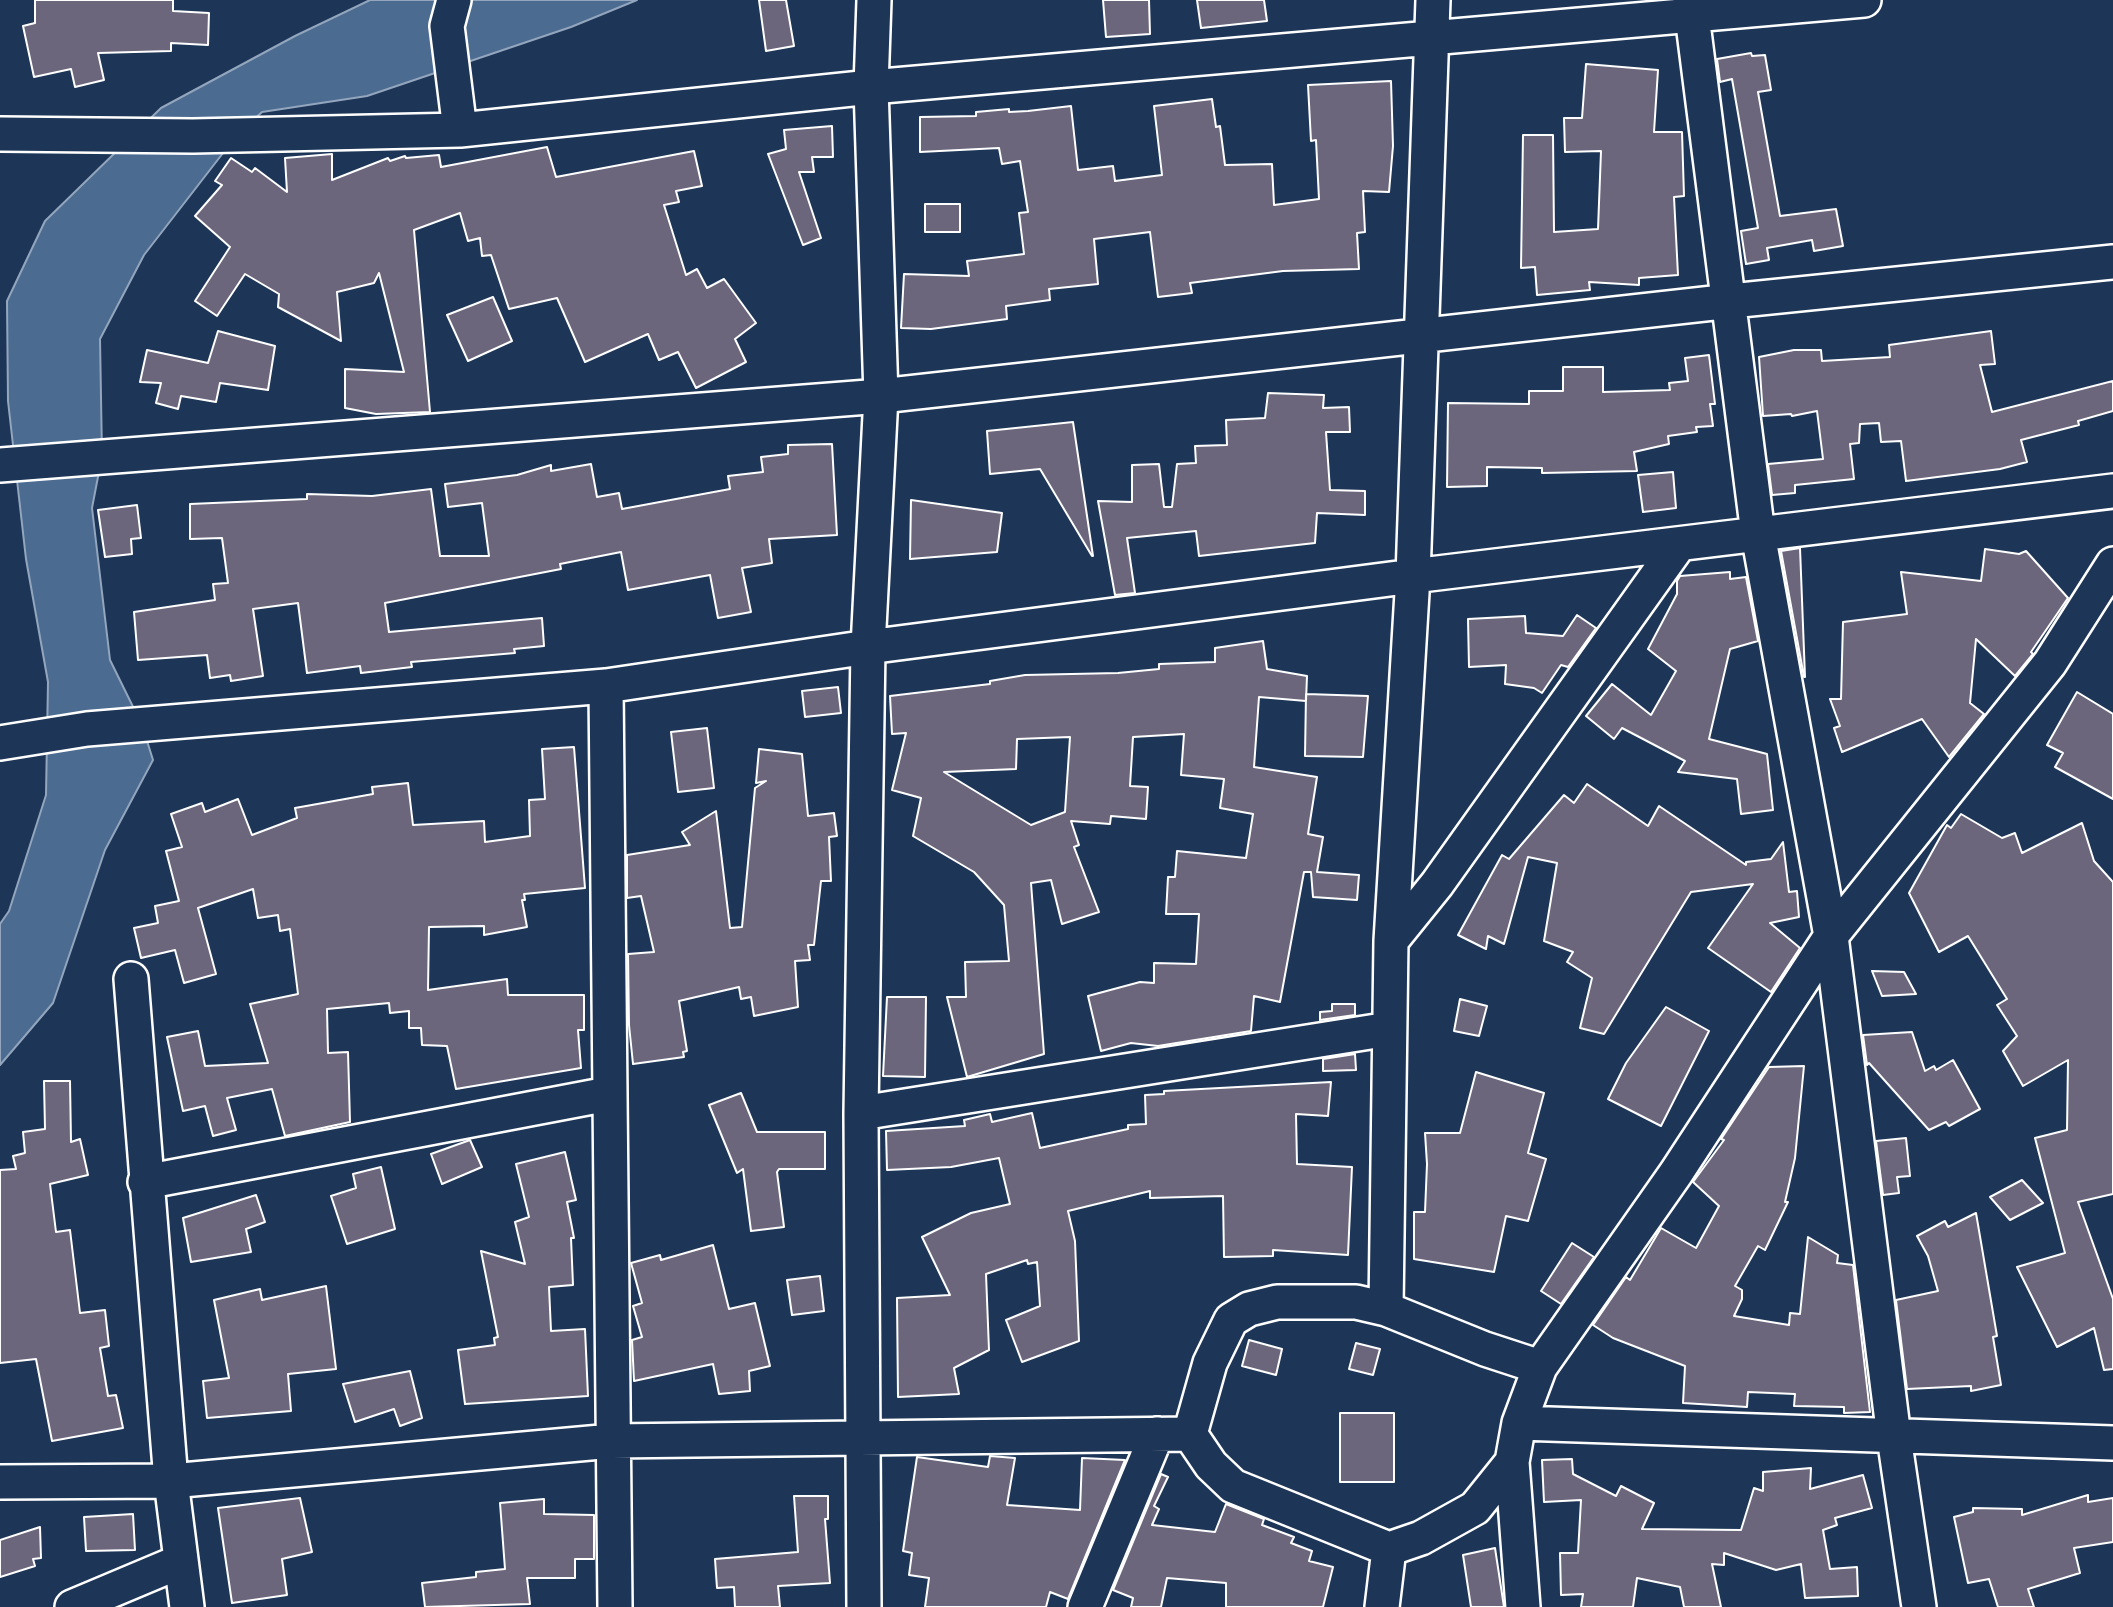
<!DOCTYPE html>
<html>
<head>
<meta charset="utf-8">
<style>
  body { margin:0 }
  canvas { display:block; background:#1d3557 }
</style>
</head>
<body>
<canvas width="2113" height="1607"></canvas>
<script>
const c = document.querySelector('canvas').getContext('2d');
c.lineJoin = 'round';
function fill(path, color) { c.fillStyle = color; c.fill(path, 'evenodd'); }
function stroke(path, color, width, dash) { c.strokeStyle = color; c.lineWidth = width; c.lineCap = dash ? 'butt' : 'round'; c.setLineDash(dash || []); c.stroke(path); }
const water = new Path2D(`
  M 370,0 L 637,0 L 571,27 L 367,96 L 262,112 L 237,135 L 144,255 L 100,339 L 102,456 L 92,508 L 110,660 L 142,725 L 153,760 L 105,850 L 53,1003 L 0,1065 L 0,924 L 9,911 L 46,795 L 48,682 L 26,559 L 8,401 L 7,301 L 45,221 L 161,108 L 295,36 Z`);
const building = new Path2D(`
  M 35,0 L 173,0 L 173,11 L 209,13 L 208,45 L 171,43 L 171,51 L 98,53 L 104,80 L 75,87 L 71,69 L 34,77 L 23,26 L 35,23 Z
  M 759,0 L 786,0 L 794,46 L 766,51 Z
  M 1103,0 L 1149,0 L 1150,34 L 1106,37 Z
  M 1197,0 L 1264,0 L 1267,21 L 1201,28 Z
  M 1751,53 L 1752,56 L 1765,55 L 1771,90 L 1758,92 L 1780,216 L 1836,209 L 1843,246 L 1814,251 L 1812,240 L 1767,248 L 1769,260 L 1746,264 L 1741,231 L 1758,228 L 1732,79 L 1720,82 L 1717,59 Z
  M 1586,64 L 1658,70 L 1654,132 L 1682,132 L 1684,196 L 1674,197 L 1678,275 L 1639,278 L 1639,285 L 1589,282 L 1590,290 L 1537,295 L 1535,267 L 1521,268 L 1523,135 L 1553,135 L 1554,232 L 1598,229 L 1601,151 L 1565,152 L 1564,118 L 1582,118 Z
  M 1391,81 L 1393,146 L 1389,192 L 1363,191 L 1365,232 L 1357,233 L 1359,269 L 1283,271 L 1190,283 L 1192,293 L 1158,297 L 1150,232 L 1094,239 L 1098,284 L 1049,289 L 1050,300 L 1006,306 L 1007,319 L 931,329 L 901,328 L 904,274 L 969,276 L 967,261 L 1024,254 L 1019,213 L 1028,212 L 1020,161 L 1002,164 L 999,148 L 920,152 L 920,117 L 976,116 L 976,112 L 1009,109 L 1009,112 L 1028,111 L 1071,106 L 1078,170 L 1113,166 L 1115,181 L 1162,175 L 1154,106 L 1212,99 L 1216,127 L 1220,126 L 1225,165 L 1272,164 L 1274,205 L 1319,199 L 1316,140 L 1311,141 L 1308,85 Z
  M 832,126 L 833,157 L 812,157 L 814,172 L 799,172 L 821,238 L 803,245 L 768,154 L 786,149 L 784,130 Z
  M 547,147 L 556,177 L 694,151 L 702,186 L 676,191 L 679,202 L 664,205 L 686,275 L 697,269 L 707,288 L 724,279 L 756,323 L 735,339 L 746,362 L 696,388 L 678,352 L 659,360 L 648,334 L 585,362 L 557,298 L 509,309 L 491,255 L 482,256 L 480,238 L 468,241 L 460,213 L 414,230 L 430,412 L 376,414 L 345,408 L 345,369 L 404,372 L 379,273 L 374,283 L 337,292 L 341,341 L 278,307 L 279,294 L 245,274 L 217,316 L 195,301 L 230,247 L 195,216 L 222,185 L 215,181 L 231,158 L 252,172 L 255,168 L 287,192 L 285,158 L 332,154 L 332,180 L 388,158 L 390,161 L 405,156 L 406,158 L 439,155 L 441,167 Z
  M 925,204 L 960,204 L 960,232 L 925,232 Z
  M 493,297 L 512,341 L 468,361 L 447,315 Z
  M 218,331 L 275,346 L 268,390 L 220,383 L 216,402 L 181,396 L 178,409 L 156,403 L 161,383 L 140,382 L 147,350 L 208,363 Z
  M 1991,331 L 1995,364 L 1980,365 L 1992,412 L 2113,381 L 2113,411 L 2078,421 L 2079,425 L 2021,440 L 2027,462 L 2000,469 L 1906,481 L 1901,441 L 1881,442 L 1879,423 L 1860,424 L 1859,443 L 1850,444 L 1854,479 L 1795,485 L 1795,493 L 1772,495 L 1768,464 L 1823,459 L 1817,411 L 1792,416 L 1791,414 L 1763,416 L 1759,357 L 1794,350 L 1821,350 L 1822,361 L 1890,357 L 1889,345 Z
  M 1709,355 L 1715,404 L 1710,404 L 1713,426 L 1696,427 L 1697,432 L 1668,436 L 1669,444 L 1634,452 L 1637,471 L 1542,473 L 1542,468 L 1487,467 L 1487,486 L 1447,487 L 1448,403 L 1529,404 L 1529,391 L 1563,391 L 1563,367 L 1603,367 L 1603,392 L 1670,390 L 1669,383 L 1688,381 L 1685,358 Z
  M 1268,393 L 1324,395 L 1323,408 L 1349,407 L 1350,432 L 1326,432 L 1330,490 L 1365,491 L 1365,515 L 1317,513 L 1315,543 L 1199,556 L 1196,531 L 1127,538 L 1135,593 L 1115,595 L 1098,501 L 1132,502 L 1132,465 L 1159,464 L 1164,507 L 1172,507 L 1177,464 L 1196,463 L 1195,446 L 1227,445 L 1226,420 L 1265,418 Z
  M 1073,422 L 1093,556 L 1092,556 L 1040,469 L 990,474 L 987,431 Z
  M 832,444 L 837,535 L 769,539 L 772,563 L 742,568 L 751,612 L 718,618 L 710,575 L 628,590 L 621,552 L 560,564 L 561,569 L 385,603 L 389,632 L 542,618 L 544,646 L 514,649 L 515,653 L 411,662 L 412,667 L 361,673 L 360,666 L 307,673 L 298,603 L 253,609 L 263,676 L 231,681 L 230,675 L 210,678 L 207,655 L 138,660 L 134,612 L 215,600 L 213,584 L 228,583 L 222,538 L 190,539 L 190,504 L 307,499 L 307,494 L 372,496 L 431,489 L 440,556 L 489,556 L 482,503 L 448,507 L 445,484 L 517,475 L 551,465 L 551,471 L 591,464 L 597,497 L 619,493 L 622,509 L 730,489 L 728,476 L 763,472 L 761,457 L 788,454 L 788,445 Z
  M 1673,472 L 1676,508 L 1643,512 L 1638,475 Z
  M 911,500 L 1002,513 L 997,552 L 910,559 Z
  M 137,505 L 141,538 L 131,539 L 132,554 L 105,557 L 98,510 Z
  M 1800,548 L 1805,677 L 1804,677 L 1781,551 Z
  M 1985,549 L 2019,554 L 2026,551 L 2068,598 L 2031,652 L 2033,654 L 2015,676 L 1976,639 L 1970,703 L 1984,714 L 1949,757 L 1922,719 L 1842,752 L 1834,728 L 1840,726 L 1830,699 L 1841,699 L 1843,622 L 1907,614 L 1901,572 L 1981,581 Z
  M 1730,572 L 1730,579 L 1746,577 L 1758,641 L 1730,649 L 1709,739 L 1767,754 L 1773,810 L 1741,814 L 1737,779 L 1678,772 L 1685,761 L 1622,728 L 1614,739 L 1586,716 L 1612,684 L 1651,715 L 1676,671 L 1648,649 L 1677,594 L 1677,581 L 1680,576 Z
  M 1577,615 L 1596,628 L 1568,667 L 1561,665 L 1542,693 L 1534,688 L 1505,684 L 1506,665 L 1469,667 L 1468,619 L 1525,616 L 1526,633 L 1563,636 Z
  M 1263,641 L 1267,669 L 1307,676 L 1306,701 L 1259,697 L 1254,767 L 1317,777 L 1308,834 L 1323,837 L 1317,872 L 1359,875 L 1357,900 L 1313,897 L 1311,872 L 1304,872 L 1280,1002 L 1254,996 L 1251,1031 L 1158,1046 L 1131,1043 L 1101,1051 L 1088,996 L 1140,982 L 1154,983 L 1154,963 L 1196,964 L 1199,914 L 1166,914 L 1168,877 L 1175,877 L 1177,851 L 1246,858 L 1253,814 L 1220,808 L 1224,779 L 1181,775 L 1184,734 L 1133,737 L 1130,786 L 1148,787 L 1146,819 L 1111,816 L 1110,824 L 1071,821 L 1079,845 L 1074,847 L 1099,912 L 1062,924 L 1051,880 L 1031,883 L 1044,1054 L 967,1077 L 947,997 L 966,997 L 965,962 L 1009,961 L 1004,905 L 974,872 L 913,836 L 921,798 L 892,790 L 906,733 L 892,734 L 890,696 L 990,684 L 990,681 L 1025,675 L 1118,673 L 1159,669 L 1159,664 L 1215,662 L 1215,648 ZM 1070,737 L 1065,812 L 1031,825 L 944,772 L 1016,769 L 1017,739 Z
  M 838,687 L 841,713 L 805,717 L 802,691 Z
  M 2077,692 L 2113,714 L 2113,799 L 2055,767 L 2063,753 L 2047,745 Z
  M 1306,694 L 1368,696 L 1363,757 L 1305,756 Z
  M 707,728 L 714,788 L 678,792 L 671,732 Z
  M 574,747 L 585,888 L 524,894 L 525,900 L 522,900 L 527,927 L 484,935 L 484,926 L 429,927 L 428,990 L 507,979 L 508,995 L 584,995 L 584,1030 L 578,1030 L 581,1068 L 456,1089 L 447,1046 L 422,1045 L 421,1028 L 409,1028 L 409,1011 L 390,1013 L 389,1003 L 327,1009 L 328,1053 L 348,1052 L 350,1122 L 285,1136 L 272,1089 L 227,1098 L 236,1130 L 213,1136 L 205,1106 L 183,1111 L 167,1037 L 198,1031 L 205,1066 L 268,1063 L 250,1004 L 298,994 L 290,929 L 280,931 L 278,915 L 258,918 L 253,889 L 198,908 L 216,974 L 184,983 L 175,950 L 141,958 L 134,928 L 158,923 L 155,906 L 179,901 L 166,851 L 182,847 L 171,814 L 202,803 L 205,812 L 238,799 L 252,835 L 297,818 L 295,808 L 373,794 L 372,787 L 408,783 L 413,825 L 484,821 L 485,842 L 530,836 L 529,800 L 545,799 L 542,749 Z
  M 759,749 L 802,754 L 808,816 L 834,813 L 837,836 L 829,837 L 831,881 L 821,881 L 814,945 L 808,945 L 810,960 L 795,961 L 798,1007 L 754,1016 L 751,997 L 741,999 L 739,987 L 679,1001 L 687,1051 L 683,1052 L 684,1057 L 633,1064 L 629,1025 L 628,954 L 654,952 L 641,896 L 627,898 L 627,855 L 690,845 L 682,832 L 716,811 L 730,928 L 742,927 L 755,788 L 766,781 L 756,783 Z
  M 1587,784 L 1648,826 L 1659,806 L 1746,865 L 1746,862 L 1771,859 L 1783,842 L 1789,892 L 1797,891 L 1799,917 L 1770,923 L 1800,948 L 1771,992 L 1708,948 L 1753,884 L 1691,892 L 1604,1034 L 1580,1028 L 1592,978 L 1567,962 L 1573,952 L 1544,941 L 1557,863 L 1528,857 L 1504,944 L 1488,936 L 1486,949 L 1458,935 L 1502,855 L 1509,859 L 1564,795 L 1574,803 Z
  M 1961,814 L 2002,838 L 2015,833 L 2022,853 L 2082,823 L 2094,861 L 2113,882 L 2113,1194 L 2078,1202 L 2113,1299 L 2113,1369 L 2104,1370 L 2094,1328 L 2057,1347 L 2017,1267 L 2065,1253 L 2035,1138 L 2067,1130 L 2068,1060 L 2023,1086 L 2003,1051 L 2017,1036 L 1997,1005 L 2007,999 L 1968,936 L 1939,952 L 1909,893 L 1947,825 L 1951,828 Z
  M 1872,971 L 1904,972 L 1916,994 L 1882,996 Z
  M 887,997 L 926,997 L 925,1077 L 883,1076 Z
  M 1460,999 L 1487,1006 L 1479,1036 L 1454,1031 Z
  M 1332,1004 L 1355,1004 L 1355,1015 L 1320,1020 L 1320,1012 L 1332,1011 Z
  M 1666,1007 L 1709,1031 L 1661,1126 L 1608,1099 L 1626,1063 Z
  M 1912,1032 L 1925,1071 L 1934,1066 L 1936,1070 L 1953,1060 L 1980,1109 L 1949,1126 L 1946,1122 L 1929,1130 L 1869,1063 L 1867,1065 L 1863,1035 Z
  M 1355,1054 L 1356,1070 L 1323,1071 L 1323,1059 Z
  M 1804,1066 L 1795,1158 L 1785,1202 L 1788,1202 L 1765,1250 L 1758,1246 L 1735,1286 L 1742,1290 L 1742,1299 L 1734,1316 L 1789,1325 L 1790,1313 L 1800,1314 L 1808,1237 L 1838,1255 L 1837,1263 L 1853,1265 L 1870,1412 L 1844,1413 L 1844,1407 L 1794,1406 L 1795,1394 L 1748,1392 L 1747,1407 L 1683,1403 L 1685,1366 L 1613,1338 L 1593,1325 L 1626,1277 L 1630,1280 L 1661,1228 L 1696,1248 L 1719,1206 L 1693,1182 L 1724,1140 L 1721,1139 L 1769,1067 Z
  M 1476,1072 L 1544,1093 L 1528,1153 L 1546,1159 L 1528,1221 L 1506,1216 L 1494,1272 L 1414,1259 L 1414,1212 L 1425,1212 L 1427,1164 L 1425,1133 L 1460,1133 Z
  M 44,1081 L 70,1081 L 71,1142 L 80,1139 L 88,1175 L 50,1184 L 56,1232 L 70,1230 L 80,1313 L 105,1310 L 109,1346 L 100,1348 L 108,1396 L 116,1395 L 123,1428 L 52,1441 L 36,1359 L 0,1363 L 0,1170 L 16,1169 L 13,1156 L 25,1153 L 23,1132 L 45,1129 Z
  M 1331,1082 L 1328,1116 L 1296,1114 L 1297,1164 L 1352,1167 L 1348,1255 L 1273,1250 L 1273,1256 L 1224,1257 L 1223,1196 L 1150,1198 L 1150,1191 L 1068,1211 L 1075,1241 L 1079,1341 L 1022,1362 L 1006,1320 L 1040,1306 L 1037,1262 L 1028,1264 L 1027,1260 L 986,1274 L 989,1350 L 954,1368 L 959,1394 L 898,1397 L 897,1298 L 950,1295 L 922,1237 L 971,1213 L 1010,1204 L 999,1158 L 951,1167 L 887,1170 L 886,1131 L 965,1126 L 964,1120 L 990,1114 L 992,1122 L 1032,1113 L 1040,1148 L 1128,1129 L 1128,1125 L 1146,1124 L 1145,1095 L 1164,1094 L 1164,1091 Z
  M 741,1093 L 757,1132 L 825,1132 L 825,1169 L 779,1169 L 777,1172 L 784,1227 L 751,1231 L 743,1169 L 737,1173 L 709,1105 Z
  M 1906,1138 L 1910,1176 L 1897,1177 L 1899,1193 L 1883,1195 L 1876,1141 Z
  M 470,1140 L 482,1167 L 442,1184 L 431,1154 Z
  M 565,1152 L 576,1200 L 567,1202 L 574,1238 L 571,1238 L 573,1285 L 549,1287 L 551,1331 L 585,1329 L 588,1396 L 465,1404 L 458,1350 L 495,1345 L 494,1338 L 498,1337 L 481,1251 L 525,1264 L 515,1222 L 529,1217 L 516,1164 Z
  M 381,1167 L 395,1229 L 347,1244 L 331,1196 L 356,1188 L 353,1174 Z
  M 2022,1180 L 2043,1203 L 2010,1220 L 1990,1197 Z
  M 256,1195 L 265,1222 L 246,1229 L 251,1252 L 191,1262 L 183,1218 Z
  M 1976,1213 L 1997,1336 L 1993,1337 L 2001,1385 L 1971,1391 L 1971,1386 L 1907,1389 L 1896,1300 L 1938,1291 L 1928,1256 L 1917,1236 L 1945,1221 L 1948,1227 Z
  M 1572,1243 L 1594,1257 L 1561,1304 L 1541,1291 Z
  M 713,1245 L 729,1309 L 755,1303 L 770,1366 L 749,1371 L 750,1391 L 719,1394 L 713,1364 L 634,1381 L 632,1340 L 642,1337 L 633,1306 L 642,1303 L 631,1263 L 660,1255 L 661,1260 Z
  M 820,1276 L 824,1311 L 792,1315 L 787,1280 Z
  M 326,1286 L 336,1369 L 288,1374 L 291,1411 L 207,1418 L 203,1381 L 229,1378 L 214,1300 L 260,1289 L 262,1300 Z
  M 1249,1340 L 1282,1349 L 1276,1375 L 1242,1366 Z
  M 1356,1343 L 1380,1349 L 1373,1375 L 1349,1369 Z
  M 410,1371 L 422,1418 L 400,1426 L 394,1409 L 355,1422 L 343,1384 Z
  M 1340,1413 L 1394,1413 L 1394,1482 L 1340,1482 Z
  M 990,1456 L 1015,1458 L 1007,1505 L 1080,1510 L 1082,1458 L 1125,1460 L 1068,1599 L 1050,1592 L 1046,1607 L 925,1607 L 929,1578 L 909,1575 L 912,1553 L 903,1551 L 917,1457 L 988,1467 Z
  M 1572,1459 L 1573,1474 L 1616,1496 L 1621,1486 L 1654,1503 L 1642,1529 L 1741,1530 L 1754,1488 L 1763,1491 L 1763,1472 L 1811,1468 L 1810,1489 L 1863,1475 L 1872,1508 L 1835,1518 L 1837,1525 L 1823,1530 L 1830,1569 L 1857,1567 L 1858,1596 L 1805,1598 L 1801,1564 L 1776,1570 L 1724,1553 L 1724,1565 L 1712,1564 L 1721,1607 L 1684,1607 L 1680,1587 L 1637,1578 L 1633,1607 L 1581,1607 L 1583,1594 L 1561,1595 L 1560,1553 L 1578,1553 L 1581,1500 L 1544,1502 L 1542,1460 Z
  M 1161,1474 L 1168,1477 L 1154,1506 L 1159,1509 L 1152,1525 L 1215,1532 L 1226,1504 L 1264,1519 L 1262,1525 L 1294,1537 L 1291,1543 L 1312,1551 L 1309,1561 L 1333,1567 L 1323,1607 L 1226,1607 L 1226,1583 L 1167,1578 L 1161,1607 L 1131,1607 L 1133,1598 L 1113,1590 Z
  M 2088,1495 L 2088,1502 L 2113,1498 L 2113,1542 L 2074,1548 L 2080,1573 L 2028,1589 L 2034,1607 L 1998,1607 L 1989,1579 L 1968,1583 L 1954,1517 L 1973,1512 L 1973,1508 L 2022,1509 L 2022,1515 Z
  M 794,1496 L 828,1496 L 828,1519 L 825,1519 L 830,1583 L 778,1586 L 780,1607 L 735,1607 L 734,1587 L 717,1588 L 715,1559 L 798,1552 Z
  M 300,1498 L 312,1552 L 282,1559 L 287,1595 L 232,1603 L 218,1508 Z
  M 544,1499 L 544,1514 L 594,1515 L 594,1559 L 575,1559 L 575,1578 L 527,1578 L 530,1604 L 425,1607 L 422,1583 L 476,1577 L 476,1572 L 505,1569 L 500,1503 Z
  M 133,1514 L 135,1550 L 86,1551 L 84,1517 Z
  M 40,1527 L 41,1558 L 33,1559 L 35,1566 L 0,1577 L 0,1540 Z
  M 1495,1548 L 1504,1607 L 1471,1607 L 1463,1555 Z`);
const minor = new Path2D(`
  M 454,0 L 447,26 L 460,130
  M 1690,0 L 1758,534 L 1831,936 L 1894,1437 L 1919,1607
  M 0,134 L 193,136 L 460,130 L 871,87 L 1864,0
  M 0,465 L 881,396 L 1731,301 L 2113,262
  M 606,686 L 615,1607
  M 0,743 L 87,729 L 606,686 L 868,647 L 1413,576 L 1433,0
  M 1391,941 L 1437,884 L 1678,546
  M 131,979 L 171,1481 L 187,1607
  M 861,1113 L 1389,1029
  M 145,1182 L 608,1094
  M 1386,1309 L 1391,941 L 1413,576 L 2113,491
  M 1519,1423 L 2113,1443
  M 0,1482 L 171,1481 L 612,1441 L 1190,1434
  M 1389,1549 L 1233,1486 L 1211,1465 L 1190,1434 L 1210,1363 L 1231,1320 L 1249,1309 L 1277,1302 L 1356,1302 L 1386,1309 L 1485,1349 L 1540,1367
  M 72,1607 L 179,1562
  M 864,1607 L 861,1113 L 868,647 L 881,396 L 871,87 L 874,0
  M 1085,1607 L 1157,1434
  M 1382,1607 L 1389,1549 L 1421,1538 L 1475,1508 L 1512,1462
  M 1523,1607 L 1512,1462 L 1519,1423 L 1540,1367 L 1676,1173 L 1831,936 L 2050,663 L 2113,564`);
fill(water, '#4b6b91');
stroke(water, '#93a6bd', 2);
fill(building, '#6b667b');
stroke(building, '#fff', 2);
stroke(minor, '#fff', 38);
stroke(minor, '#1d3557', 33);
</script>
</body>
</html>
